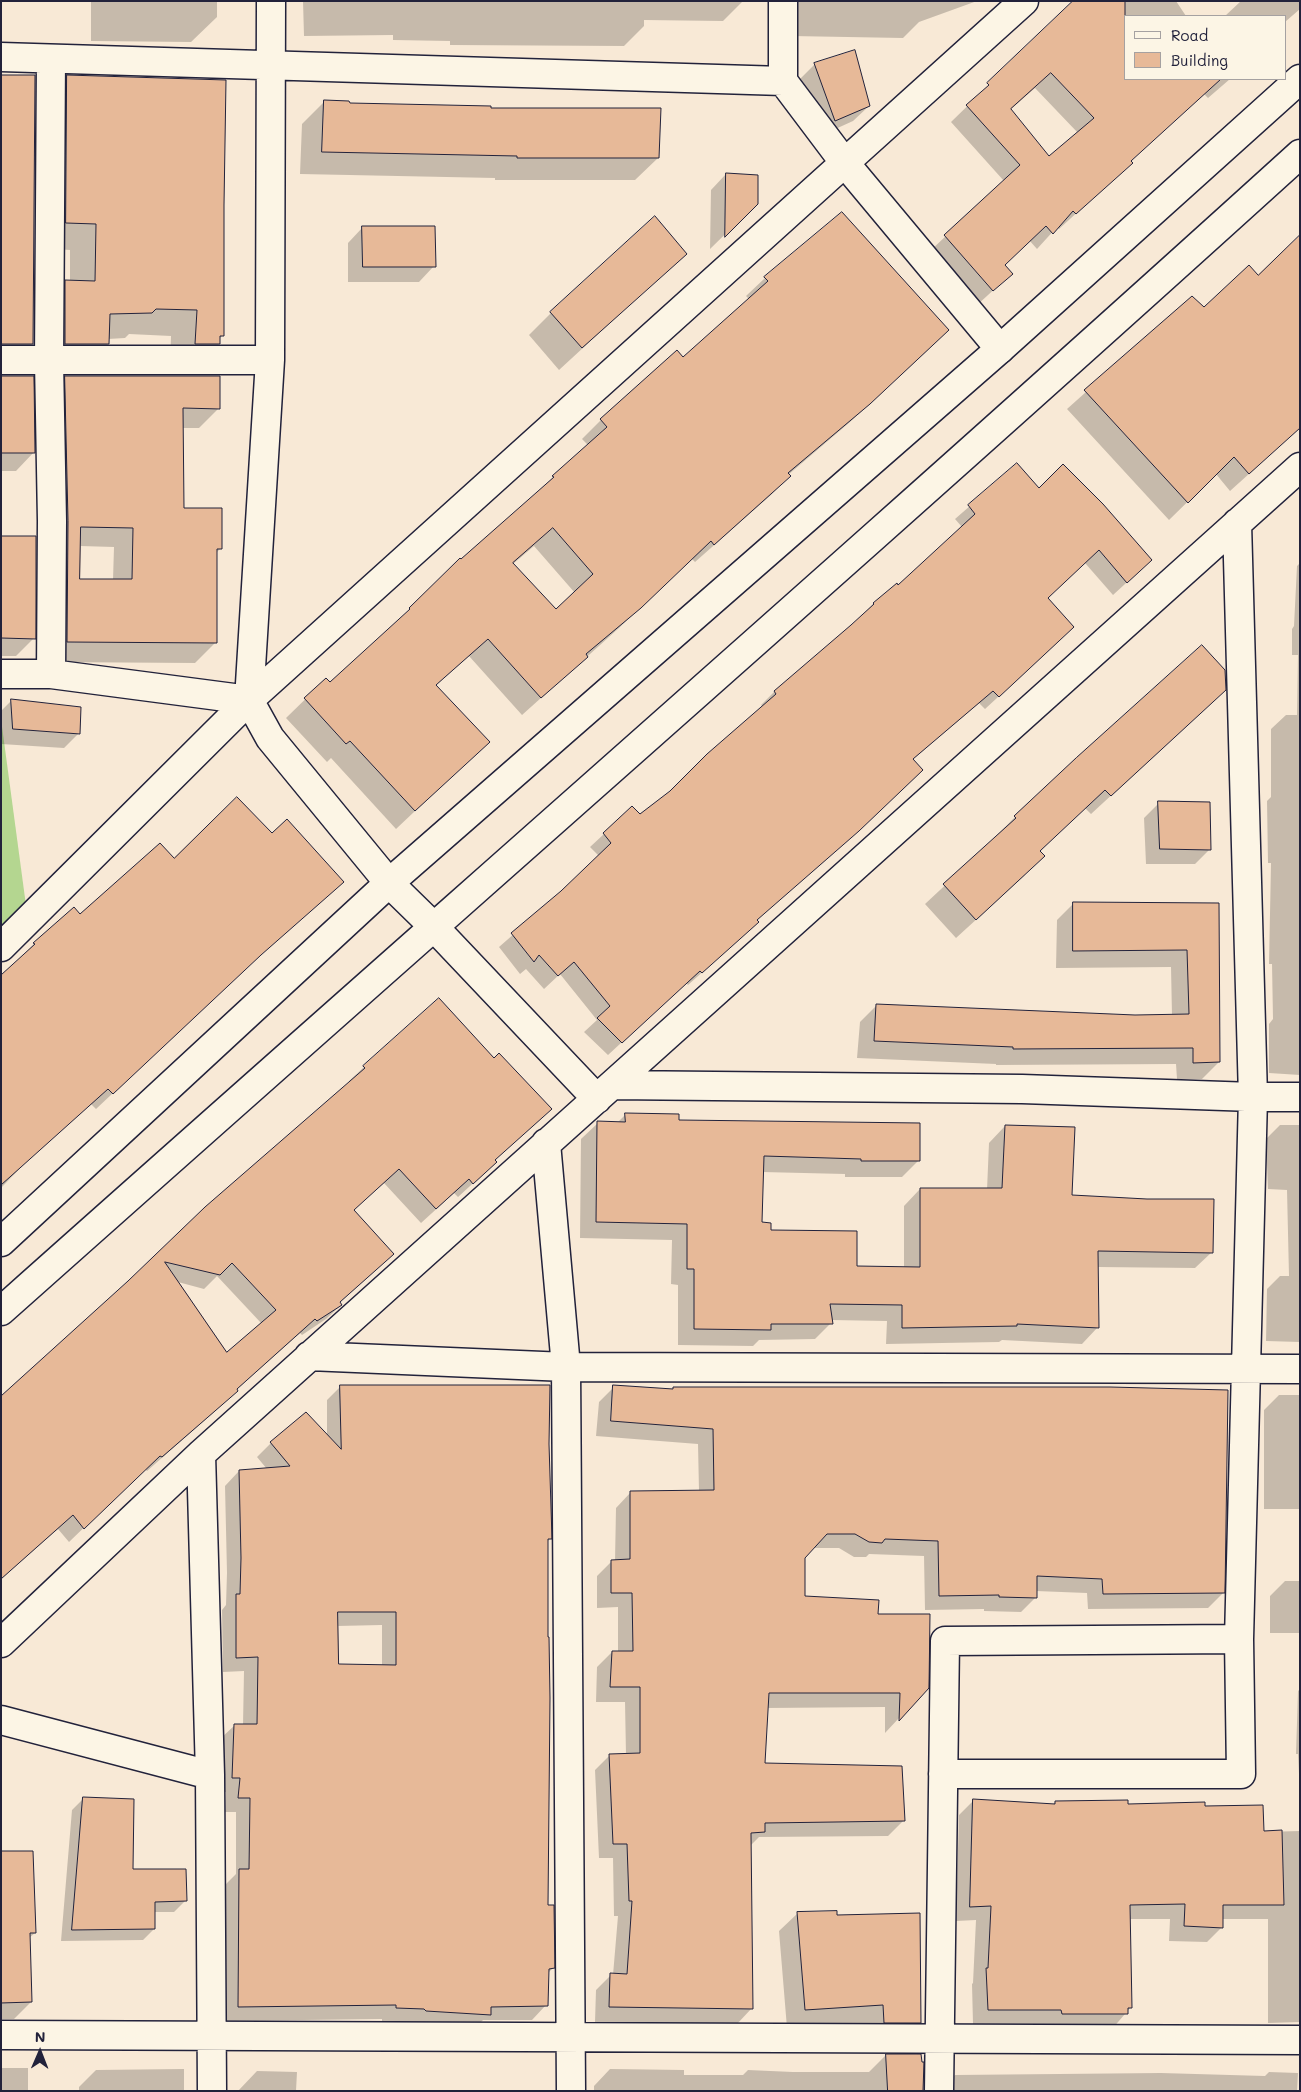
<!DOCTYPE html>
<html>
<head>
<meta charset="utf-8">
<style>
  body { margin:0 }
  #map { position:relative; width:1301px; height:2092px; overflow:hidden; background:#f8e9d6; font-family:Mali,sans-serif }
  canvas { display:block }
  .frame { position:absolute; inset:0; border:2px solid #22223b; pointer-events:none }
  .legend { position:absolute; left:1124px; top:15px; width:162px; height:65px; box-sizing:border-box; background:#fcf5e5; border:1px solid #a5a1a1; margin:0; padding:6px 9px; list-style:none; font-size:15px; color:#22223b }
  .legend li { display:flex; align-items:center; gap:10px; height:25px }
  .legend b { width:25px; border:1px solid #a5a1a1 }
  .north { position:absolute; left:15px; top:2027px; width:50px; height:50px; -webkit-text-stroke:4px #fcf5e5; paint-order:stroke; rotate:1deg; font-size:14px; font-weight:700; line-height:20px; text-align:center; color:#22223b }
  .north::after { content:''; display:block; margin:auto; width:18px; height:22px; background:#22223b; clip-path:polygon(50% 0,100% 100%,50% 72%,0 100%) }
</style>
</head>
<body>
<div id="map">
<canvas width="1301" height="2092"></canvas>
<div class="frame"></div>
<ul class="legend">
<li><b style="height:6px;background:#fcf5e5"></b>Road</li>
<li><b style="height:14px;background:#e7b998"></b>Building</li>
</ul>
<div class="north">N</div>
</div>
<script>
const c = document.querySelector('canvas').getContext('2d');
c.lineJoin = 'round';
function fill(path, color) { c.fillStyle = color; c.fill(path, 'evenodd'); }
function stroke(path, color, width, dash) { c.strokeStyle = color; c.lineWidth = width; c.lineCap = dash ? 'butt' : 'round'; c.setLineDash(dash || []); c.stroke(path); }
const green = new Path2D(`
  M 1,719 L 27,913 L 1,938 Z`);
const shadow = new Path2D(`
  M 91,1 L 217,1 L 217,17 L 191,42 L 91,41 Z
  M 303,1 L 742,1 L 742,2 L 723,21 L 644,20 L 644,26 L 624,46 L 450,45 L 450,41 L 393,40 L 393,35 L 304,36 Z
  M 791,1 L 977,1 L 919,22 L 903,38 L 791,36 Z
  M 1075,1 L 1176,1 L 1186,16 L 1125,16 L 1125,79 L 1230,79 L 1208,98 L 1204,94 L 1130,161 L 1115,178 L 1059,229 L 1057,227 L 1037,249 L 1029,240 L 1004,265 L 1011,274 L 976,306 L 929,252 L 1004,181 L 951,122 ZM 1035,88 L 1078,133 L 1049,158 L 1010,110 Z
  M 1241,1 L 1300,1 L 1300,9 L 1285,22 L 1285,16 L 1225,16 Z
  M 815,64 L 869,106 L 853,121 L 820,136 L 800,79 Z
  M 1,76 L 32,344 L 14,362 L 1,362 Z
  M 67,76 L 223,335 L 219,339 L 219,344 L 193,370 L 170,370 L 171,336 L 129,334 L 125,338 L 108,339 L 108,344 L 82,370 L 39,370 L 40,308 L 66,282 L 70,282 L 70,250 L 40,248 L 41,102 Z
  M 325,101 L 349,104 L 490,109 L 658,158 L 635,180 L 495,180 L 495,178 L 300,174 L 302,124 Z
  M 726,174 L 757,203 L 710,249 L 711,190 Z
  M 363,227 L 434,266 L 419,282 L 348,282 L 348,243 Z
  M 685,254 L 559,370 L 529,335 L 551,313 Z
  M 765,278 L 929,349 L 850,422 L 788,475 L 789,476 L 771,495 L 695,562 L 691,558 L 619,628 L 522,715 L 469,656 L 435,686 L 469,760 L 396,829 L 331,758 L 327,762 L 286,718 L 326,679 L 330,684 L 588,445 L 582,439 L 601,420 L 677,352 L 683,358 L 749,299 L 746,296 ZM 534,546 L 575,593 L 556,611 L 513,564 Z
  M 1192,297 L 1300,428 L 1230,491 L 1216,474 L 1169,520 L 1067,409 Z
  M 1,377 L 34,452 L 16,471 L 1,471 Z
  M 65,377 L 219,408 L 199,428 L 182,428 L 183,509 L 220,549 L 216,553 L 215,643 L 195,663 L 47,662 L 46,397 ZM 80,546 L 114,547 L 113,580 L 79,580 Z
  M 1017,465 L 1039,490 L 1137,573 L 1113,595 L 1085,563 L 1046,599 L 1059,641 L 985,709 L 979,703 L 912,760 L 843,844 L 809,875 L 807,874 L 756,920 L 758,922 L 744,935 L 688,985 L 686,983 L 608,1055 L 584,1032 L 597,1020 L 560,974 L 544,989 L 526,969 L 520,974 L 499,947 L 562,892 L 599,856 L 590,847 L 632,808 L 639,816 L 671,792 L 763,707 L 761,705 L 774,692 L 852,626 L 873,604 L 896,585 L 898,586 L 962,527 L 955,519 Z
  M 1,537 L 34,638 L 16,656 L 1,656 Z
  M 1300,563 L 1300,1075 L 1269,1073 L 1269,1024 L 1273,1019 L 1272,964 L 1269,964 L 1271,863 L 1268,863 L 1267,801 L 1271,797 L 1271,729 L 1286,715 L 1297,715 L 1298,655 L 1292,655 L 1292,629 L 1294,626 L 1297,566 Z
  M 12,700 L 79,733 L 64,748 L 1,744 L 1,711 Z
  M 1205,709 L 1091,814 L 1085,808 L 1039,852 L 1024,876 L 956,938 L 925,904 L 997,837 L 996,836 L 1015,817 Z
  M 1159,803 L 1210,849 L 1195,864 L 1146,864 L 1144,818 Z
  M 272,835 L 342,882 L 243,971 L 96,1109 L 91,1104 L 28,1160 L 1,1188 L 1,977 L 34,944 L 74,909 L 80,916 L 173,860 Z
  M 1074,903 L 1218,905 L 1219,1062 L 1202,1079 L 1177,1079 L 1176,1064 L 996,1065 L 996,1064 L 857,1058 L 860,1022 L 877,1005 L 1135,1016 L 1172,1016 L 1171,967 L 1056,968 L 1057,920 Z
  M 439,1000 L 494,1160 L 481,1176 L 458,1197 L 454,1193 L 421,1223 L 384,1183 L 353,1210 L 378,1268 L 339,1303 L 341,1305 L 326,1319 L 302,1335 L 300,1333 L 236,1390 L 222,1405 L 147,1471 L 145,1469 L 69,1542 L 58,1529 L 1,1579 L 1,1398 L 351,1082 L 349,1081 L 364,1067 ZM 217,1276 L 262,1324 L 227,1354 L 178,1282 L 204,1289 Z
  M 626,1114 L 918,1161 L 902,1177 L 845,1177 L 845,1174 L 762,1172 L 761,1223 L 770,1232 L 856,1267 L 904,1268 L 904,1206 L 920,1189 L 987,1190 L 989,1143 L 1005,1126 L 1071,1196 L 1212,1252 L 1195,1268 L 1097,1267 L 1098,1327 L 1082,1344 L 1002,1340 L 999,1342 L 886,1344 L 887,1321 L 831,1320 L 831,1323 L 815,1339 L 759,1340 L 753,1346 L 678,1345 L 678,1285 L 671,1284 L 672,1240 L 580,1238 L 581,1139 L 598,1123 L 617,1123 Z
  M 1280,1125 L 1300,1125 L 1300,1342 L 1266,1341 L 1267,1289 L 1280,1276 L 1289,1276 L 1287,1190 L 1268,1189 L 1266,1139 Z
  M 341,1386 L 548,1444 L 550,1539 L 547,1542 L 547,1906 L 553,1968 L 548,1973 L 546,2005 L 532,2020 L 483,2020 L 475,2028 L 382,2022 L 382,2019 L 224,2021 L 225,1885 L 236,1874 L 236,1812 L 225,1812 L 226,1792 L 218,1792 L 220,1739 L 235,1725 L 243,1725 L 244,1671 L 223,1672 L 222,1610 L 226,1605 L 227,1573 L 225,1486 L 239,1471 L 267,1469 L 257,1457 L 271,1443 L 327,1436 L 327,1400 ZM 382,1625 L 382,1666 L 337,1666 L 337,1626 Z
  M 614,1387 L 1223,1593 L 1208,1608 L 1088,1609 L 1087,1593 L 1036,1591 L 1036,1597 L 1021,1612 L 984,1611 L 984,1609 L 925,1610 L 924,1556 L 869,1554 L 866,1557 L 854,1557 L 839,1548 L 812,1548 L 804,1557 L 804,1597 L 877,1615 L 928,1687 L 885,1733 L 885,1707 L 767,1708 L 764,1764 L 903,1821 L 888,1836 L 759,1837 L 750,1846 L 752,2008 L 737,2024 L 595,2022 L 596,1990 L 611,1975 L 613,1975 L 618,1916 L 614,1916 L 613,1858 L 599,1858 L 595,1770 L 610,1755 L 626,1755 L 625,1702 L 596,1702 L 597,1667 L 612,1652 L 618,1652 L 618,1607 L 597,1608 L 597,1576 L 612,1561 L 615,1561 L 616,1508 L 631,1492 L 699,1491 L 698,1444 L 596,1436 L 599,1402 Z
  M 1279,1395 L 1300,1395 L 1300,1509 L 1264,1509 L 1264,1410 Z
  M 1285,1581 L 1300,1581 L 1300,1633 L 1270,1633 L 1270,1596 Z
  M 1300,1689 L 1300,1794 L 1298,1754 L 1296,1754 L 1298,1691 Z
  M 83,1799 L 132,1871 L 185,1901 L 174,1912 L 154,1912 L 154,1929 L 143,1940 L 61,1941 L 72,1810 Z
  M 974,1800 L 1052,1805 L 1055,1802 L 1204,1808 L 1263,1832 L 1300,1831 L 1300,2022 L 1268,2023 L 1268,1919 L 1222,1919 L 1222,1927 L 1207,1942 L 1169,1941 L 1170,1919 L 1129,1919 L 1131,2007 L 1112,2029 L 1047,2028 L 1047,2024 L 973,2024 L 972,1984 L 973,1983 L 976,1920 L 956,1921 L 959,1815 Z
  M 1,1853 L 35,1933 L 29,1938 L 31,2002 L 14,2019 L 1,2019 Z
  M 798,1913 L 920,2022 L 901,2041 L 866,2041 L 865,2023 L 787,2028 L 779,1931 Z
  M 886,2055 L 922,2091 L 594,2091 L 594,2086 L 610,2069 L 684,2070 L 684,2075 L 743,2075 L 748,2070 L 793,2072 L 869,2072 Z
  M 1,2068 L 28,2068 L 28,2091 L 1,2091 Z
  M 184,2069 L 184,2091 L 79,2091 L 79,2087 L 96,2070 Z
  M 257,2071 L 297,2072 L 296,2091 L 238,2091 Z
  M 1269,2072 L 1298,2073 L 1297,2091 L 940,2091 L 955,2075 L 1161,2073 L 1265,2076 Z`);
const building = new Path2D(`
  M 1073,1 L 1125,1 L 1125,79 L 1221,79 L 1131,161 L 1133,163 L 1076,214 L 1073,211 L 1053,234 L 1046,226 L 1005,265 L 1013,274 L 993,291 L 944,235 L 1020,165 L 966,105 L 989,85 L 987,83 ZM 1051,73 L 1094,118 L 1049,156 L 1011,109 Z
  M 855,50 L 870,106 L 835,121 L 814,63 Z
  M 1,75 L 35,75 L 33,344 L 1,344 Z
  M 67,75 L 226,80 L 224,205 L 224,336 L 220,336 L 220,344 L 195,344 L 197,310 L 156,309 L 152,313 L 110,314 L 109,344 L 65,344 L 65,280 L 95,281 L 96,224 L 66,223 Z
  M 324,100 L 349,101 L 350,103 L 491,106 L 491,108 L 661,108 L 659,158 L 517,158 L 517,156 L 322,152 Z
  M 726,173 L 758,175 L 758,204 L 725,237 Z
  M 842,212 L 949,330 L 870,404 L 788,473 L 791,476 L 714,545 L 711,541 L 641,608 L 586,654 L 588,657 L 541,698 L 488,639 L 436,685 L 490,742 L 415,811 L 350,741 L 346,744 L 304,698 L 326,678 L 330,682 L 410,609 L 409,608 L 460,558 L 461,559 L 554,477 L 552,476 L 607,427 L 600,419 L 677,350 L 683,357 L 768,281 L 764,277 ZM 553,528 L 593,574 L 556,609 L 513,563 Z
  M 655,216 L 687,254 L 582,348 L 550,312 Z
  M 362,226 L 435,226 L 436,267 L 363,267 Z
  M 1300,235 L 1300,428 L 1249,474 L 1234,457 L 1188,503 L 1084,390 L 1192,296 L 1204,307 L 1249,265 L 1258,275 Z
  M 1,376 L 34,376 L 35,453 L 1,453 Z
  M 65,376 L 220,376 L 220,409 L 183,408 L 184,508 L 222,508 L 222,549 L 217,549 L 217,643 L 67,642 L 68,521 ZM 81,527 L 133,528 L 132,579 L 80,579 Z
  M 1017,463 L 1039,488 L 1063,464 L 1103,504 L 1152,560 L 1127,583 L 1099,550 L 1048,598 L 1074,627 L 999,697 L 993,691 L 913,759 L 923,770 L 859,831 L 757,920 L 759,922 L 702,973 L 700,971 L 622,1043 L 597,1018 L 610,1006 L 574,962 L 558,976 L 539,955 L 534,962 L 511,933 L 561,891 L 611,843 L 603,833 L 632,806 L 640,814 L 670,791 L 707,754 L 776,694 L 774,691 L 851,625 L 874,604 L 873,603 L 897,583 L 898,585 L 975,514 L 968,505 Z
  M 1,536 L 36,536 L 36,639 L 1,638 Z
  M 1202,645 L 1225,670 L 1226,690 L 1111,796 L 1105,790 L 1040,851 L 1045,856 L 976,920 L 943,884 L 1016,818 L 1014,816 L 1076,758 Z
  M 11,699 L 81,707 L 80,734 L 13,729 Z
  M 237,797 L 272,833 L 287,819 L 344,882 L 261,955 L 113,1094 L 108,1089 L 1,1185 L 1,975 L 35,944 L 33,943 L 74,907 L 80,914 L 160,843 L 174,858 Z
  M 1158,801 L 1210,802 L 1211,850 L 1160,849 Z
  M 1073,902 L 1219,903 L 1220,1062 L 1193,1063 L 1193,1048 L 1013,1049 L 1013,1047 L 874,1041 L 876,1004 L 1135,1015 L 1189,1014 L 1187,950 L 1073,951 Z
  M 439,998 L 494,1058 L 499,1053 L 552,1109 L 495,1160 L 497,1162 L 473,1184 L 469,1179 L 436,1209 L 399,1169 L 354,1210 L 394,1254 L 340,1302 L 342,1305 L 317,1321 L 315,1319 L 237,1389 L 238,1391 L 162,1457 L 160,1456 L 84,1529 L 73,1515 L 1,1579 L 1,1396 L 128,1281 L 205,1207 L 365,1068 L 363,1066 ZM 165,1262 L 220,1275 L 232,1263 L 276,1310 L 227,1352 Z
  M 625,1113 L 679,1114 L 679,1120 L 920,1123 L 920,1161 L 861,1161 L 861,1159 L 764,1156 L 762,1222 L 771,1223 L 771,1230 L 857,1231 L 857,1266 L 920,1267 L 920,1188 L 1002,1188 L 1005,1125 L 1075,1127 L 1072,1195 L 1147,1199 L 1214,1199 L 1213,1253 L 1098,1251 L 1099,1328 L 1017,1324 L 1017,1326 L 902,1328 L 902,1305 L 830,1304 L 833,1324 L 771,1324 L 771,1330 L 694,1329 L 694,1269 L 687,1269 L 687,1224 L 596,1222 L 597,1121 L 625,1122 Z
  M 340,1385 L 550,1385 L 549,1444 L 552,1539 L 548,1539 L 548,1637 L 549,1637 L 550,1698 L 548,1905 L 554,1905 L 555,1968 L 549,1969 L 548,2006 L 491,2007 L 491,2015 L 426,2011 L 424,2009 L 396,2008 L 396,2005 L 238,2007 L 239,1869 L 249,1869 L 250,1798 L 238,1798 L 240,1778 L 232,1778 L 234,1724 L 257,1724 L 258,1657 L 236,1658 L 236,1594 L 240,1594 L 241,1558 L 239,1470 L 290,1466 L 270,1442 L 306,1412 L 341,1449 ZM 338,1612 L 396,1612 L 396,1665 L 339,1664 Z
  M 613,1385 L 673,1389 L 673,1387 L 1110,1387 L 1228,1390 L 1225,1593 L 1103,1594 L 1102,1579 L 1037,1576 L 1037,1598 L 999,1597 L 999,1595 L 939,1596 L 938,1541 L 885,1539 L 882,1543 L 869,1542 L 855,1534 L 827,1534 L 805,1558 L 805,1596 L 879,1600 L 878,1614 L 930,1614 L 929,1688 L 899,1721 L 900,1693 L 769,1693 L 765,1763 L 902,1766 L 905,1821 L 765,1823 L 765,1832 L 751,1833 L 753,2009 L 609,2007 L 610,1973 L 627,1974 L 632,1901 L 629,1901 L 627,1844 L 613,1844 L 609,1754 L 640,1753 L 640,1687 L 610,1687 L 612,1651 L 633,1651 L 632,1593 L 611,1593 L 611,1560 L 630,1559 L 630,1491 L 714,1490 L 713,1429 L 611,1421 Z
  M 83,1797 L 134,1799 L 133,1869 L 186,1869 L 187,1901 L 155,1902 L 155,1929 L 72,1930 Z
  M 973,1799 L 1055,1804 L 1055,1801 L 1128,1800 L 1128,1804 L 1205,1802 L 1205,1806 L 1263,1805 L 1264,1831 L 1282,1830 L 1284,1905 L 1223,1905 L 1223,1928 L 1184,1926 L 1185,1904 L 1130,1905 L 1132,2008 L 1128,2008 L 1128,2014 L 1062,2014 L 1061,2010 L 988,2010 L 986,1968 L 988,1968 L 991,1906 L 970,1907 Z
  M 1,1851 L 33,1851 L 36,1933 L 30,1933 L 32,2002 L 1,2003 Z
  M 837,1911 L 837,1915 L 920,1913 L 921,2023 L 884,2023 L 883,2005 L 805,2010 L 797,1912 Z
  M 886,2054 L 921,2054 L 922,2062 L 924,2062 L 923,2091 L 888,2091 Z`);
const minor = new Path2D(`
  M 271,1 L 270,360 L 249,700 L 270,738 L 389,883 L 433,926 L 597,1099
  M 783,1 L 783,81 L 844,162 L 1000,349
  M 1,57 L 783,81
  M 1,360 L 270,360
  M 1,674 L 51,674 L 249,700
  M 51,674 L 52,521 L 49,361 L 51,59
  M 1,947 L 249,700 L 1024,1
  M 612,1085 L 1022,1089 L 1253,1097 L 1300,1097
  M 546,1143 L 566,1367 L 571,2091
  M 309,1356 L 566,1367 L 1300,1369
  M 201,1454 L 210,1775 L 212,2091
  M 1,1643 L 201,1454 L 1300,467
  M 1,1720 L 210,1775
  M 943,1774 L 1241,1774 L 1239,1639 L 1253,1097 L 1237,523
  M 1,2035 L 1300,2040
  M 939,2091 L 945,1641 L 1239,1639`);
const major = new Path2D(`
  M 1,1242 L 389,883 L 1000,349 L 1300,79
  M 1,1311 C 434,925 870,544 1300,154`);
fill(green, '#b4d690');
fill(shadow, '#0003');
fill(building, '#e7b998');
stroke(building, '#22223b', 1);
stroke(minor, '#22223b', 31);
stroke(major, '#22223b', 31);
stroke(minor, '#fcf5e5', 28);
stroke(major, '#fcf5e5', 28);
</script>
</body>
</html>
